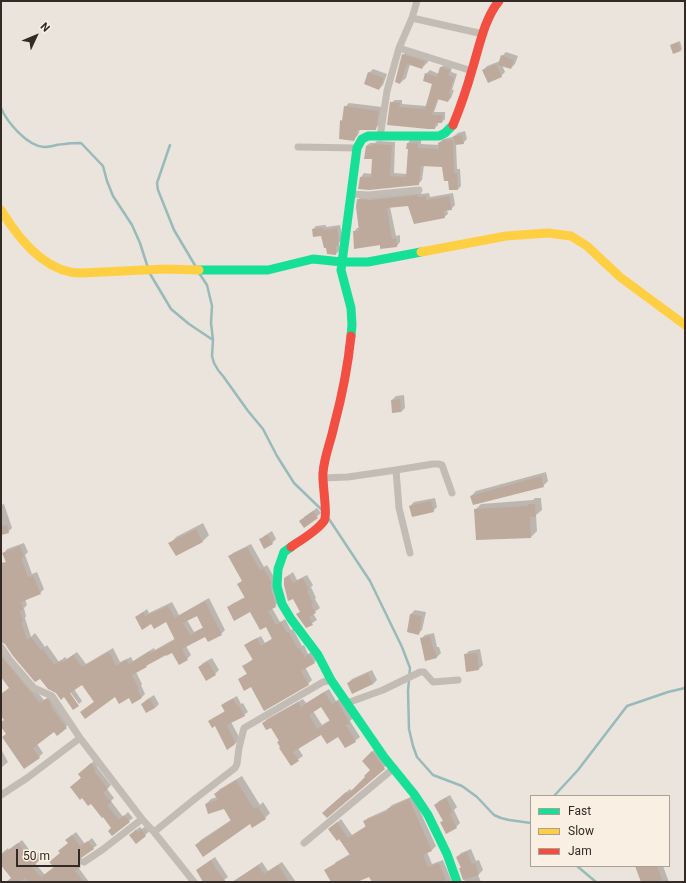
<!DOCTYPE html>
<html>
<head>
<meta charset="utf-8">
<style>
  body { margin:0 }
  #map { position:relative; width:686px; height:883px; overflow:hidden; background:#eae4dc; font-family:Roboto,sans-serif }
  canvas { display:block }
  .frame { position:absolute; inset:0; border:2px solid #332a25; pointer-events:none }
  .legend { position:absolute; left:530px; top:795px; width:140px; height:72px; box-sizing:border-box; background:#f9efe2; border:1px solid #aaa096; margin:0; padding:5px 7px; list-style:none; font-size:12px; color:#332a25 }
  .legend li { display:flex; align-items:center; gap:8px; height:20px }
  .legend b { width:20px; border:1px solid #aaa096 }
  .north { position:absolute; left:16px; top:16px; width:40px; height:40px; -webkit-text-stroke:3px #f9efe2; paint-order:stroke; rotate:46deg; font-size:11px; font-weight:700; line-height:16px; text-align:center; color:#332a25 }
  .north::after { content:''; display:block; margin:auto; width:14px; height:18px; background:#332a25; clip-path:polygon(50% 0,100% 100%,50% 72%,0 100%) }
  .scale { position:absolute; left:16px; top:849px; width:64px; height:18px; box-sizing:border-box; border:2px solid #332a25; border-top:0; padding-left:5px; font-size:12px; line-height:14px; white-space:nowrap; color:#332a25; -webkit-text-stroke:3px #f9efe2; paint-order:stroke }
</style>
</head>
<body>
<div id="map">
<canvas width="686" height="883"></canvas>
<div class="frame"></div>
<ul class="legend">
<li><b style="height:5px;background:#16e098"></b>Fast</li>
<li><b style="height:5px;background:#ffcf43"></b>Slow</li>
<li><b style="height:5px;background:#f24e42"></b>Jam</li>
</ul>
<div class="north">N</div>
<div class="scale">50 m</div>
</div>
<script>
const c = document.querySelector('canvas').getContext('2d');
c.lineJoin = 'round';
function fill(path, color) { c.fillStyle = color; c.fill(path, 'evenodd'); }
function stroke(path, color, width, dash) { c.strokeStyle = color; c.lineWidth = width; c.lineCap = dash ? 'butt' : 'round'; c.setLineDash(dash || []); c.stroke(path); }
const shadow = new Path2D(`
  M 680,41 L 682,49 L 681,50 L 671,45 Z
  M 409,49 L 430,56 L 428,62 L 422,68 L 410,64 L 406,78 L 400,83 L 403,55 Z
  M 506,52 L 518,56 L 515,64 L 511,68 L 502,65 L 505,72 L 501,76 L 483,70 L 487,66 L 500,61 L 502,56 Z
  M 445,64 L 452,67 L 451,72 L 457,74 L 452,90 L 454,90 L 451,98 L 448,101 L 439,98 L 434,112 L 445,112 L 445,119 L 442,122 L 438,122 L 438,125 L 435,128 L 391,103 L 395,100 L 402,100 L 402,104 L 426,106 L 433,83 L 426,74 L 430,70 L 439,74 L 441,67 Z
  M 373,69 L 387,74 L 383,85 L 379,89 L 369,73 Z
  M 349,103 L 382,107 L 379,125 L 375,129 L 360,129 L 358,135 L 353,139 L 341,121 L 344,119 L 345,107 Z
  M 465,131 L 467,139 L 463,143 L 456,144 L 457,169 L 460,169 L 461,186 L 458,189 L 449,180 L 443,166 L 424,165 L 422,180 L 418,184 L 361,177 L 364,173 L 372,174 L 373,158 L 366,146 L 370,143 L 375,143 L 377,141 L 395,142 L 394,173 L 407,174 L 409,148 L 408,143 L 411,139 L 421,139 L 421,144 L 440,145 L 439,143 L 443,139 L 453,137 L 458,133 Z
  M 421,192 L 421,194 L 429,193 L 430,197 L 453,193 L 455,205 L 451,209 L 447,210 L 448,214 L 444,217 L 409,204 L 390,207 L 396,236 L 400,235 L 400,242 L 397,246 L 381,244 L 354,232 L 357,228 L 360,228 L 358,200 L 361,196 Z
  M 326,225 L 326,227 L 340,225 L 342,235 L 341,241 L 339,243 L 340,250 L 336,254 L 328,253 L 322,235 L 313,229 L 316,226 Z
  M 404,395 L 405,408 L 401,412 L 393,412 L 392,400 L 396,396 Z
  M 546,472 L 548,481 L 543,486 L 471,496 L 476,491 Z
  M 435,498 L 437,507 L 433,511 L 410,506 L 414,502 Z
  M 535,498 L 541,498 L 542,510 L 536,515 L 537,531 L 531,537 L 475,510 L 481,504 L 533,500 Z
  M 4,504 L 12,528 L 8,532 L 1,533 L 1,505 Z
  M 317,508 L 321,513 L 305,527 L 304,517 Z
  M 203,523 L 209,535 L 203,541 L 176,555 L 170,544 L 176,537 Z
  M 272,531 L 276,539 L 272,543 L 260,540 L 264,536 Z
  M 24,543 L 28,552 L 25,555 L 32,574 L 37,572 L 44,589 L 40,593 L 25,599 L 27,605 L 24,608 L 26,616 L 25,618 L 31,637 L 35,633 L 45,647 L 47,645 L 59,662 L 65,657 L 67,659 L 77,652 L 86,664 L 113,648 L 120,662 L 131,657 L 133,661 L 154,648 L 155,650 L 176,638 L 166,621 L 152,623 L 136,617 L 147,609 L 149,613 L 172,602 L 179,615 L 209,598 L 225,630 L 221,634 L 205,636 L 186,646 L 191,655 L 187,659 L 173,652 L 166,654 L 150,662 L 146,666 L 136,672 L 142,684 L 141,685 L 145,694 L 142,697 L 115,696 L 81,712 L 95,701 L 82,683 L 74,689 L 82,701 L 79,704 L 68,689 L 64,696 L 57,692 L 40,677 L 36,681 L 1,564 L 7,562 L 4,553 L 7,549 ZM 197,615 L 204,627 L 194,632 L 187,620 Z
  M 251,544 L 264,567 L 267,565 L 274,577 L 279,602 L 272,608 L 280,622 L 285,619 L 291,630 L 293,629 L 302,646 L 304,645 L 308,654 L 313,651 L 318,659 L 314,662 L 305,667 L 312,680 L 308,684 L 252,686 L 239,679 L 248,673 L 244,666 L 253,659 L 246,645 L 249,642 L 261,636 L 265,643 L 273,638 L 266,626 L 250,611 L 228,607 L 232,604 L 245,597 L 239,584 L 243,580 L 230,556 L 233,553 Z
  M 293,572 L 297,580 L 307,575 L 313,585 L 311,587 L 316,598 L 315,599 L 320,608 L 313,613 L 317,620 L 306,627 L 297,614 L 301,611 L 285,578 Z
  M 415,610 L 426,612 L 422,630 L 418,634 L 408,632 L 411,614 Z
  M 434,633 L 437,647 L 439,647 L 441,653 L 437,657 L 426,660 L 421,639 L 425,635 Z
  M 1,646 L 9,658 L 44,700 L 51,695 L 70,723 L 57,734 L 54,731 L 37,744 L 43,753 L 39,757 L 7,733 L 1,725 L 1,723 L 5,720 L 1,714 L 1,694 L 10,688 L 1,670 Z
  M 480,649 L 483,665 L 479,669 L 465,655 L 469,651 Z
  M 212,658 L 219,670 L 215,674 L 199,667 L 203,663 Z
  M 372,670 L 377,680 L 373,684 L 348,683 L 352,679 Z
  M 329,689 L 336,701 L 341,698 L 353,718 L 350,721 L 360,737 L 355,741 L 339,736 L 321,734 L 298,748 L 303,756 L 291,764 L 278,742 L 280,740 L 271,726 L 263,724 L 267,719 L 303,699 L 306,703 ZM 321,706 L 330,720 L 322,725 L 313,711 Z
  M 154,695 L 159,704 L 155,708 L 142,704 L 146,700 Z
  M 237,696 L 241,704 L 243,703 L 248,712 L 244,715 L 231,722 L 239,737 L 238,741 L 234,745 L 215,725 L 209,721 L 213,718 L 225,711 L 222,705 L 226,702 Z
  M 376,748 L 388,764 L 327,816 L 327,809 L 350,789 L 352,791 L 372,770 L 363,761 Z
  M 1,749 L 8,762 L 1,768 Z
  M 95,760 L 99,765 L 97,767 L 111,785 L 107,789 L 114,798 L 111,801 L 123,817 L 128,812 L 133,818 L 129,821 L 113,828 L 91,802 L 82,797 L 71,787 L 82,777 L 79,774 Z
  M 242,776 L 260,805 L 263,802 L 270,813 L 265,818 L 250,823 L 196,845 L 201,840 L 231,820 L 224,808 L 206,804 L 211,799 L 217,797 L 215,794 L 220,789 Z
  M 450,795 L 457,807 L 454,810 L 460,823 L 456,827 L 446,832 L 441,823 L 444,820 L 435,805 L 439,801 Z
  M 413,796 L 436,846 L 432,850 L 427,852 L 432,864 L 443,860 L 452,882 L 373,882 L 370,875 L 358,881 L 359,882 L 333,882 L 333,866 L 336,862 L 350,854 L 333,826 L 341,819 L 352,835 L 366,826 L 364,821 L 368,818 L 388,809 L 392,805 Z
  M 146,826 L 150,831 L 136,842 L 134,831 L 140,827 L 142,829 Z
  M 76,832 L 85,844 L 92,838 L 97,845 L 81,858 L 84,862 L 78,867 L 89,882 L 10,882 L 12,878 L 1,865 L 1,854 L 8,848 L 9,850 L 22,840 L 34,856 L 40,852 L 43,856 L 35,863 L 45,875 L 55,867 L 61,853 L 69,843 L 66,840 Z
  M 471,849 L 476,861 L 479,860 L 483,870 L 478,875 L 481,882 L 465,882 L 460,868 L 462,867 L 457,857 L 461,853 Z
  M 215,857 L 228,877 L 221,882 L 204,882 L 197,870 Z
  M 262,862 L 268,871 L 282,862 L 296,882 L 234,882 Z
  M 638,866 L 663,866 L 669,882 L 642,882 Z`);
const stream = new Path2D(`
  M 1,108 C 7,122 27,146 44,147 C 51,147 58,144 65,144 C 71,143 76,143 81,143 L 103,166 L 107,181 L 113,196 L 132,225 L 140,243 L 148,268
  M 170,145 L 157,183 L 158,190 L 174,230 L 196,267
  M 149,272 L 171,309 L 189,324 L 213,340
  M 199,273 L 207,285 L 212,306 L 211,323 L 213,340 L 212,356 L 214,363 L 218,370 L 223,376 L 248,411 L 263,429 L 277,456 L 294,483 L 322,510
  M 329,519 L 370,581 L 402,647 L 410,668 L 408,691 L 409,729 L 413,746 L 417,757 L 433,775 L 462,786 L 477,797 L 494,815 L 501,818 L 509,820 L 531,823
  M 554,796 L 578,770 L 627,706 L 668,692 L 685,688
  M 577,866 L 596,882`);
const building = new Path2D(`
  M 678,42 L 681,51 L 673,54 L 670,45 Z
  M 402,54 L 425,61 L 422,69 L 407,64 L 400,84 L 395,82 Z
  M 501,55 L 514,60 L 511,69 L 498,65 Z
  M 496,64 L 502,77 L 488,83 L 482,70 Z
  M 440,67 L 450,70 L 448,75 L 454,78 L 449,93 L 451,94 L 448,102 L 437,99 L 432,115 L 442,115 L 442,123 L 435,123 L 435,129 L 428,129 L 387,125 L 390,102 L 400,103 L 399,107 L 425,109 L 432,84 L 423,81 L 425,73 L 437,77 Z
  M 368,72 L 384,78 L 379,90 L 364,84 Z
  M 344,106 L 379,111 L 376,130 L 357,130 L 357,135 L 354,141 L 339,139 L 340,120 L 342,121 Z
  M 462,135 L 464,144 L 455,145 L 453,136 Z
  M 445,140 L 453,140 L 454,173 L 457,173 L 458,190 L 449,190 L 448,181 L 444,181 L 442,167 L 421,166 L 419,185 L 369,190 L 358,189 L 360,177 L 371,177 L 372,159 L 364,159 L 366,146 L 373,146 L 373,144 L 392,145 L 390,176 L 406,177 L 408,149 L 406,149 L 407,143 L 418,143 L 418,148 L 439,149 L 438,143 Z
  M 418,195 L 418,197 L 426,196 L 426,200 L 449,196 L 452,210 L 444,211 L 445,218 L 414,224 L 408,206 L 387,208 L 392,239 L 396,238 L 397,247 L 380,249 L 380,245 L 354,249 L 353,231 L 359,231 L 356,207 L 357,199 L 370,200 Z
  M 323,228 L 323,230 L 337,228 L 339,239 L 338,246 L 336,246 L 336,255 L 327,254 L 326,248 L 324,248 L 321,236 L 313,237 L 312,229 Z
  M 400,399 L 401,412 L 392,413 L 391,400 Z
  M 541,476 L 544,487 L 473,505 L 470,496 Z
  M 431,501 L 434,512 L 412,517 L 409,506 Z
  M 528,504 L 535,504 L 536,517 L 530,517 L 531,538 L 476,540 L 474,509 L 528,506 Z
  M 313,511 L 318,518 L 304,528 L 299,521 Z
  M 7,525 L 9,533 L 1,535 L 1,526 Z
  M 196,529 L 203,542 L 176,556 L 168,543 Z
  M 268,535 L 273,544 L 264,549 L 259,539 Z
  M 20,546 L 24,557 L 21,558 L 28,577 L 33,576 L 41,594 L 21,602 L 23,610 L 20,611 L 23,621 L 21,622 L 27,640 L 31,637 L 41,650 L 42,648 L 54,665 L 61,660 L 63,662 L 73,655 L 82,667 L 109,652 L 116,666 L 126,660 L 129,664 L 150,651 L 151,653 L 175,640 L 166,622 L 154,629 L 151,624 L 142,630 L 135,617 L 143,612 L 145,616 L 168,606 L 175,618 L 205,601 L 222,635 L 208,642 L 205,637 L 182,649 L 188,660 L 179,665 L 172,653 L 166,656 L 166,655 L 146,666 L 147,667 L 132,675 L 139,689 L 137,690 L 142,698 L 132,704 L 129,698 L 119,704 L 115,697 L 85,719 L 80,712 L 94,702 L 82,685 L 70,693 L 79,706 L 73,710 L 64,697 L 61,700 L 56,693 L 48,689 L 40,679 L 35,682 L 13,656 L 5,644 L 1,642 L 1,563 L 6,562 L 2,553 ZM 197,616 L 203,628 L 190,635 L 183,623 Z
  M 247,547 L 260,570 L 263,568 L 271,581 L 271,588 L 276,607 L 268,611 L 276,625 L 281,622 L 287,633 L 289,632 L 298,649 L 300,648 L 305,657 L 309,654 L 315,663 L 301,671 L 309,685 L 264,711 L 251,687 L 244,691 L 238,679 L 247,674 L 242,666 L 253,660 L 244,645 L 257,638 L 261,646 L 272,639 L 266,627 L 260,630 L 250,612 L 234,621 L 227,607 L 245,598 L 237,584 L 242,581 L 228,556 Z
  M 289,575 L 293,583 L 303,578 L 309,590 L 307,591 L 313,603 L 311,604 L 316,613 L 309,617 L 313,625 L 306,628 L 296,614 L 300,612 L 293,599 L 288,601 L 284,585 L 284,578 Z
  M 410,614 L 422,616 L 419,635 L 407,632 Z
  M 430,636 L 434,651 L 435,650 L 437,658 L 425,661 L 420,638 Z
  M 477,653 L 479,670 L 466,672 L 464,654 Z
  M 1,656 L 40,703 L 46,699 L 49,700 L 52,706 L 51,707 L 53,710 L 67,728 L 57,736 L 54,732 L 33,748 L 40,758 L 24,769 L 2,737 L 6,734 L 1,727 L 1,722 L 4,720 L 1,716 L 1,694 L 9,688 L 1,677 Z
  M 208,662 L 216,675 L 206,681 L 198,667 Z
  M 368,673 L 373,684 L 352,694 L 347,683 Z
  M 324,692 L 332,704 L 337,701 L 350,723 L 346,725 L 356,742 L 345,748 L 338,737 L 327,744 L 321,735 L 293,752 L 299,761 L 291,766 L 279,748 L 280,747 L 277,742 L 279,741 L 271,728 L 266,730 L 262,723 L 298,702 L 301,707 ZM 321,707 L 330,721 L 317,729 L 309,715 Z
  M 150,699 L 155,708 L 146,713 L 141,704 Z
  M 233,699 L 238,707 L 239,706 L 245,716 L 227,725 L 235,742 L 234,745 L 227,750 L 215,726 L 212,728 L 208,721 L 225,712 L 221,705 Z
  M 372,751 L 385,769 L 327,818 L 322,813 L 346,792 L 348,794 L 365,777 L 364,776 L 370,770 L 362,761 Z
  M 91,763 L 96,770 L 94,771 L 108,789 L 103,793 L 111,802 L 107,805 L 119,820 L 124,815 L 130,822 L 112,836 L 108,831 L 111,828 L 103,817 L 102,818 L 91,804 L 88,806 L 82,798 L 80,800 L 70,787 L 81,778 L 78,774 Z
  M 236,780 L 254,809 L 258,807 L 266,819 L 252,828 L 250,824 L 203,857 L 195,845 L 231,821 L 224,809 L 208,814 L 205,804 L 218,800 L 214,794 Z
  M 446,798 L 453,812 L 450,814 L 457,828 L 446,834 L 440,822 L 443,821 L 434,805 Z
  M 409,799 L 432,851 L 423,855 L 428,867 L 439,863 L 447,882 L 372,882 L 369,877 L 357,882 L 331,882 L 324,870 L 350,855 L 339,839 L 337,841 L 328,829 L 337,822 L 348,838 L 366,827 L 363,821 L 388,811 L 387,809 Z
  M 141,829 L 146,836 L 136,844 L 129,835 L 136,830 L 138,832 Z
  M 72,835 L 80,846 L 88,841 L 94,849 L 81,858 L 78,862 L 81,867 L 75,871 L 84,882 L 28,882 L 25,878 L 20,882 L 6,882 L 11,878 L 1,865 L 1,855 L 18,843 L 30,859 L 35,855 L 40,860 L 32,867 L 41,877 L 54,867 L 49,862 L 60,853 L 58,851 L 68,843 L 65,840 Z
  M 467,852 L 472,864 L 475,863 L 479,875 L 463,880 L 459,868 L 461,868 L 456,857 Z
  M 211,860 L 217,870 L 226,882 L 203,882 L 196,870 Z
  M 258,865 L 264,874 L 278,865 L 289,882 L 232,882 Z
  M 635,866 L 657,866 L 663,882 L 641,882 Z`);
const street = new Path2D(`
  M 417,1 L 412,18 L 483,34
  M 399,48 L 472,71
  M 380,137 L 387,91 L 399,48 L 412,18
  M 298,147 L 357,148
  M 351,194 L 369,195 L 419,190
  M 396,470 L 433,464 L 438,464 L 442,465 L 452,493
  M 322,478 L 348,477 L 396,470 L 399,508 L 410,553
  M 1,647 L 9,659 L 34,688 L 52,696 L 80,738
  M 347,703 L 383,690 L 420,672 L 424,672 L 433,682 L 458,680
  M 1,795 L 27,778 L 80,738 L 142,819 L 154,832 L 196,798 L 235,768 L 237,764 L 239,748 L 244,728 L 323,682 L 331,680
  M 154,832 L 194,882
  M 304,843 L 394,768
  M 84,862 L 102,850 L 142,819`);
const fast = new Path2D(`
  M 199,270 L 268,270 L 313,259 L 342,262 L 368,262 L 421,252
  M 351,336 L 352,325 L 351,308 L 341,270 L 357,148 L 362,139 L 368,136 L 439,136 L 445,133 L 453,125
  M 291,547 L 284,552 L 278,569 L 277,586 L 282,604 L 291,619 L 318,655 L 331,680 L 384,757 L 414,794 L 428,815 L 447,854 L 457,882`);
const slow = new Path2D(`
  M 1,210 C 18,238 45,273 81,273 L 165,269 L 199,270
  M 421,252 L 506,236 L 548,233 L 571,236 L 587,246 L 620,277 L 685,325`);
const jam = new Path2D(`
  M 453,125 C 460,108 467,88 472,70 C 479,48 484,19 499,1
  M 291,547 C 301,540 317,531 324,521 C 328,515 322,483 323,473 C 324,457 331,441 334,426 C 342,396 348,366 351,336`);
fill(shadow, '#0003');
stroke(stream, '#98babb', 2.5);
fill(building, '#bea99d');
stroke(street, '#c3bcb5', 7);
stroke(fast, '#16e098', 9);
stroke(slow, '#ffcf43', 9);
stroke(jam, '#f24e42', 9);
</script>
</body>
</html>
